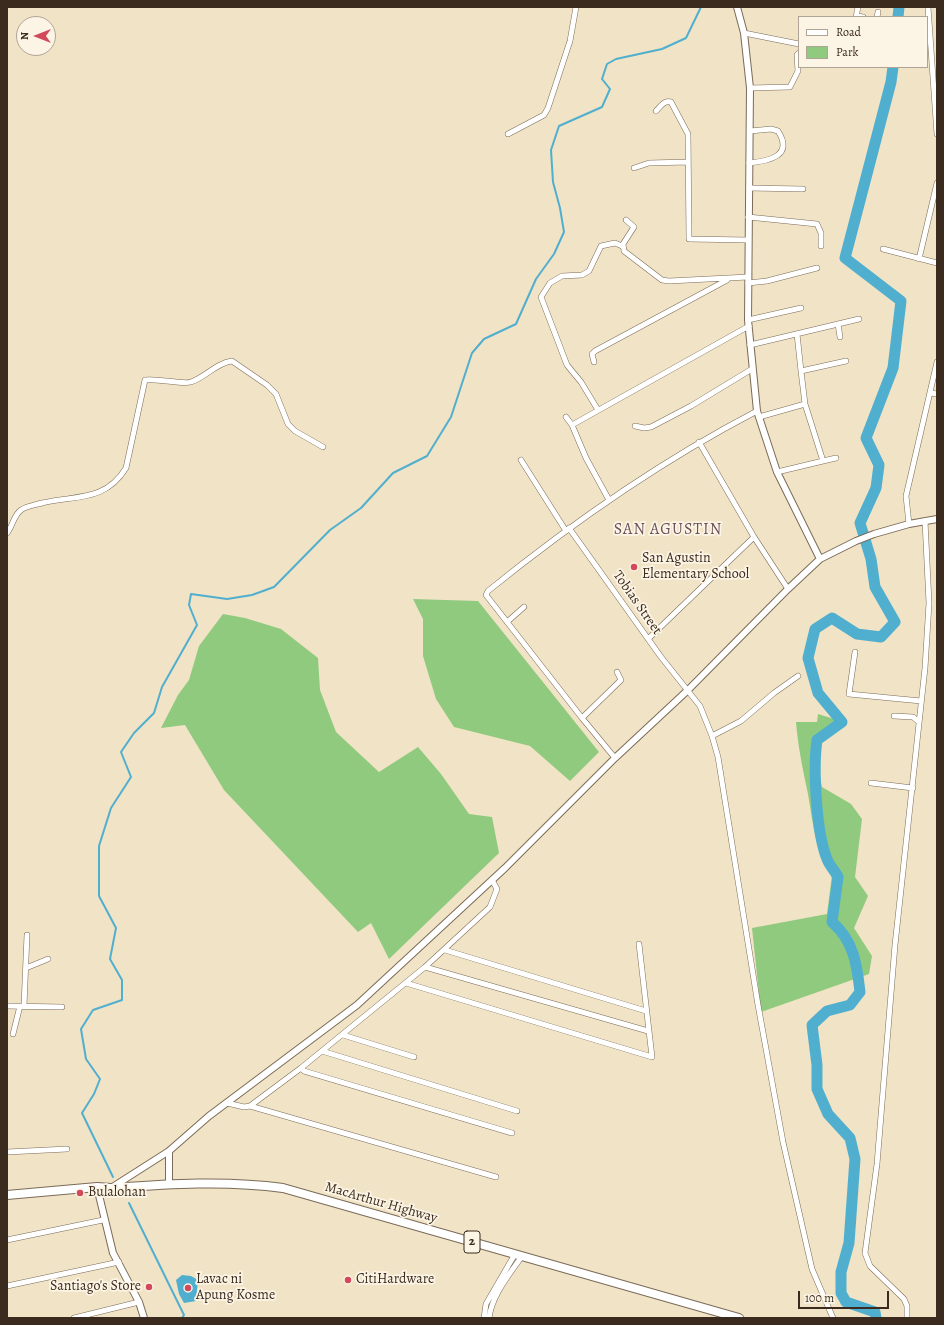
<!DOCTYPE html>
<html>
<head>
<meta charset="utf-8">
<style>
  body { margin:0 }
  #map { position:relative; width:944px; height:1325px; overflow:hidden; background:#f1e3c5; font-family:Alegreya,serif }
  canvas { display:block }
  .frame { position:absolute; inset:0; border:8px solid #3b2a1e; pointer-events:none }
  .legend { position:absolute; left:798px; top:16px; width:130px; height:52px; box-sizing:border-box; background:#fcf5e5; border:1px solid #afa495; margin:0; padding:5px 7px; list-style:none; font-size:12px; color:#3b2a1e }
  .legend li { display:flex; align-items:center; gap:8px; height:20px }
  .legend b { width:20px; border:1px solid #afa495 }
  .north { position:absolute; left:16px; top:16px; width:40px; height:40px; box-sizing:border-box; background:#fcf5e5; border:1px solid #afa495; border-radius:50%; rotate:270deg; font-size:11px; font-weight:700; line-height:16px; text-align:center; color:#3b2a1e }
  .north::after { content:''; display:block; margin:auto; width:14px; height:18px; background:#d1495b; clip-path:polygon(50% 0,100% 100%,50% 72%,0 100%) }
  .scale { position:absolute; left:798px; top:1291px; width:91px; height:18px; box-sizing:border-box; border:2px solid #3b2a1e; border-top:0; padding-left:5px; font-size:12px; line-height:14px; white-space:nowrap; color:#3b2a1e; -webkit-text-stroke:3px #fcf5e5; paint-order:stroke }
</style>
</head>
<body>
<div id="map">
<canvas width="944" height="1325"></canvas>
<div class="frame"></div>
<ul class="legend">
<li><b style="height:5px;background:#fff"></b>Road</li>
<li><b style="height:11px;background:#8fca7f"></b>Park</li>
</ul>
<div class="north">N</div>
<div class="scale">100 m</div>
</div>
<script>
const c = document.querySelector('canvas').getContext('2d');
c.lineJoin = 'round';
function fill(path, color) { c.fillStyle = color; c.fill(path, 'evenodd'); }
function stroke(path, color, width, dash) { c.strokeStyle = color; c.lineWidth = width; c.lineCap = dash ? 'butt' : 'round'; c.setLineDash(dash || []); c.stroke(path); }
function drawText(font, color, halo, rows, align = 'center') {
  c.font = font + ' Alegreya,serif'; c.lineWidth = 3.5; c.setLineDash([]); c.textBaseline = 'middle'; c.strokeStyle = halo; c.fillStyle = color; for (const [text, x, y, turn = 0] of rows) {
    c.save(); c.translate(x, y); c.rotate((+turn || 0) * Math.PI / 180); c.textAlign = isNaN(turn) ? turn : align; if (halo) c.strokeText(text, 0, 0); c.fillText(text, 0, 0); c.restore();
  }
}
const green = new Path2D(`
  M 413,599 L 478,601 L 599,752 L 570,781 L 530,746 L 454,727 L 436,699 L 423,656 L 423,619 Z
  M 223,614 L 245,618 L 281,629 L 318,658 L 320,690 L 336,732 L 379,772 L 418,747 L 441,774 L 469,814 L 492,817 L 499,853 L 389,959 L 371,923 L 358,932 L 224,790 L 185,725 L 161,728 L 178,695 L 189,680 L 199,646 Z
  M 818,714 L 844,722 L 819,741 L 816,756 L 822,787 L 851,804 L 862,819 L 855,877 L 868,896 L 854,928 L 872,956 L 869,974 L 761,1012 L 752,928 L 827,914 L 832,875 C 815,851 813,823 808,794 C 803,770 798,747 796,722 L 817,722 Z`);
const water = new Path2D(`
  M 182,1275 L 191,1276 L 198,1280 L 196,1301 L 184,1303 L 179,1294 L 176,1280 Z`);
const stream = new Path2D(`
  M 113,1177 L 82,1113 L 94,1094 L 100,1079 L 86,1059 L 81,1029 L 93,1010 L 122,1000 L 122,980 L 110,959 L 116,928 L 99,896 L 99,846 L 111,808 L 131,777 L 121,752 L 134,733 L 154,713 L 162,687 L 197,625 L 189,605 L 191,594 L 227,599 L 252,595 L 274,587 L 330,530 L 361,508 L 393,473 L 427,456 L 451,417 L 472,353 L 484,339 L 516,324 L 536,279 L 554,254 L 564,232 L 560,208 L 553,182 L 551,150 L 559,126 L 602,107 L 610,89 L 602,79 L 607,64 L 616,59 L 662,49 L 686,38 L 701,7
  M 129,1203 L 184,1315 L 182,1318`);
const river = new Path2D(`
  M 898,17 L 899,7
  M 876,1318 L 875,1312 L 846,1302 L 841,1293 L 841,1272 L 849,1243 L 855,1159 L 850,1138 L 828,1114 L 817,1089 L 817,1065 L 812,1025 L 827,1011 L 850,1005 L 860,992 C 857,965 854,941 832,922 L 838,877 C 835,871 829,865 827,859 C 816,832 813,768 817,740 L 842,722 L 818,693 L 808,658 L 815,629 L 832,618 L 857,634 L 881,637 L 895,622 L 875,587 L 871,559 L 860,523 L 876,488 L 879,465 L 866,438 L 893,368 L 901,301 L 845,258 L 891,82 L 893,67`);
const minor = new Path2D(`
  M 928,7 L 937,134
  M 857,16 L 863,17
  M 856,17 L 858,7
  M 877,17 L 878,12
  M 744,33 L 799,44
  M 750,88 L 790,87 L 798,71 L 797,55 L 799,53
  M 656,111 C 661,106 664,100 671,102 L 688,134 L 689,239 L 748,240
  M 508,134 L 544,115 L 548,108 L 570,41 L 576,7
  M 749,163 C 769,161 794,156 778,131 L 771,129 L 750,131
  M 634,168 L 649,163 L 687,162
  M 749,188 L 803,189
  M 748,217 L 817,224 L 821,233 L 821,246
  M 626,220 L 634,227 L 623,244 L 624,251 L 662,280 L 669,281 L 748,277
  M 883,249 L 937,263
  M 919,259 L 937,183
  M 748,283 L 767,281 L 817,268
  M 748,320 L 801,308
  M 838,324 L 840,337
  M 797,334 L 801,371
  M 750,345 L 859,319
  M 594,362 L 592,354 L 595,351 L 727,280
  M 931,393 L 937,394
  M 598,410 L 581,382 L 567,365 L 541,297 L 550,283 L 562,276 L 582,275 L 589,271 L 601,246 L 615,243 L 622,246
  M 566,417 L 572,425
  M 759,417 L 805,404
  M 635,426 L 644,428 L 651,427 L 691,406 L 752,369
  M 699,442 L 754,537 L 788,589
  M 521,460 L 566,531
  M 823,461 L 836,458
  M 777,472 L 823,461 L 805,404 L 801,371 L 846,361
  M 609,500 L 586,458 L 572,425 L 749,326
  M 909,524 L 906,496 L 937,362
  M 569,528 L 661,657 L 700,706 L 712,736 L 718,757 L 758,1005 L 783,1142 L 812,1269 L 833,1318
  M 7,533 C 13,526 13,516 21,510 C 27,506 35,505 42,503 C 76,495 105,502 126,468 L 145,380 C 158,378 183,385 191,382 C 206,377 216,363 232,361 L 267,385 L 276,394 L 288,424 L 295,431 L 323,447
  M 507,622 L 524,607
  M 648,639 L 754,537
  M 855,652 L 849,694 L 921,701
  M 894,716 L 913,717 L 919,722
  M 582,718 L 621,680 L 617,672
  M 712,736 L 741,721 L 774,693 L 798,676
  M 615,758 L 582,718 L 486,595 L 488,591 C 572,523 661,461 757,411
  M 871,783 L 913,788
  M 445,950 L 646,1011
  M 425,967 L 648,1031
  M 26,968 L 48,959
  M 406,983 L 652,1057 L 639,944
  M 7,1006 L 62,1007
  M 24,1006 L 27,935
  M 13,1034 L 20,1006
  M 343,1035 L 414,1057
  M 322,1051 L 517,1111
  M 301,1068 L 304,1071 L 512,1133
  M 227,1103 L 244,1107 L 250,1106 L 301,1068 L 425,967 L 490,907 L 497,889 L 492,880
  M 250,1106 L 496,1177
  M 7,1152 L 67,1149
  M 7,1240 L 103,1220
  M 7,1286 L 119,1262
  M 74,1318 L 139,1302
  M 484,1318 L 486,1304 L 515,1254
  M 489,1318 C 492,1295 509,1275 522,1256
  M 907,1318 L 907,1306 L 904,1299 L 870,1266 L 865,1253 L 877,1164 L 895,945 L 925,668 L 929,603 L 925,521`);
const tertiary = new Path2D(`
  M 737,7 L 744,33 L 750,88 L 748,320 L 757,411 L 777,472 L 820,559
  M 169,1151 L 169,1184
  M 97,1187 L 113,1253 L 139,1302 L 144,1318
  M 111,1188 L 169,1151 L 209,1116 L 357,1005 L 505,868 L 615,758 L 688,690 L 788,589 L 820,559 L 856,541 L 874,534 L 909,524 L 937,519`);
const trunk = new Path2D(`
  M 7,1195 L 97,1187 L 111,1188 C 169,1184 226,1180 283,1188 L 739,1318`);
const markers = [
  [634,567,4,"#d1495b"],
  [80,1193,4,"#d1495b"],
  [348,1280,4,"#d1495b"],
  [149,1287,4,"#d1495b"],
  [188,1288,4,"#d1495b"]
];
const shields = [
  [472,1242,16]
];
const shieldNames = [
  ["2",472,1242]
];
const poiNames = [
  ["San Agustin",642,559],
  ["Elementary School",642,575],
  ["Bulalohan",88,1193],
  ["Lavac ni",196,1280],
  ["Apung Kosme",196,1296],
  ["CitiHardware",356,1280],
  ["Santiago's Store",141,1287,"right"]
];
const streetNames = [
  ["Tobias Street",637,603,55],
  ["MacArthur Highway",381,1203,16]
];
const quarterNames = [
  ["SAN AGUSTIN",668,530]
];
fill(green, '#8fca7f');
fill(water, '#50afcf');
stroke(stream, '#50afcf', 2);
stroke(river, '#50afcf', 11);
stroke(minor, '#7b6b58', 6);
stroke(tertiary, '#7b6b58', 8);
stroke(trunk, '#7b6b58', 10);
stroke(minor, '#fff', 5);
stroke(tertiary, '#fff', 6);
stroke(trunk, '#fff', 8);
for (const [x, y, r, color] of markers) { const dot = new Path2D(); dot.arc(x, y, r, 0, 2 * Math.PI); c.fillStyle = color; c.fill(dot); stroke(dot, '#fcf5e5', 1.5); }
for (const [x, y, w] of shields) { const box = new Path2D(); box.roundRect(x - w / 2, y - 11, w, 22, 3); c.fillStyle = '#fcf5e5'; c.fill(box); stroke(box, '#3b2a1e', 1); }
drawText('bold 13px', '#3b2a1e', null, shieldNames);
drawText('14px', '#3b2a1e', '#fcf5e5', poiNames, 'left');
drawText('14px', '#3b2a1e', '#fcf5e5', streetNames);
c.letterSpacing = '1px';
drawText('16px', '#6c4f58', '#fcf5e5', quarterNames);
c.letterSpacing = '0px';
</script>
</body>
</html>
